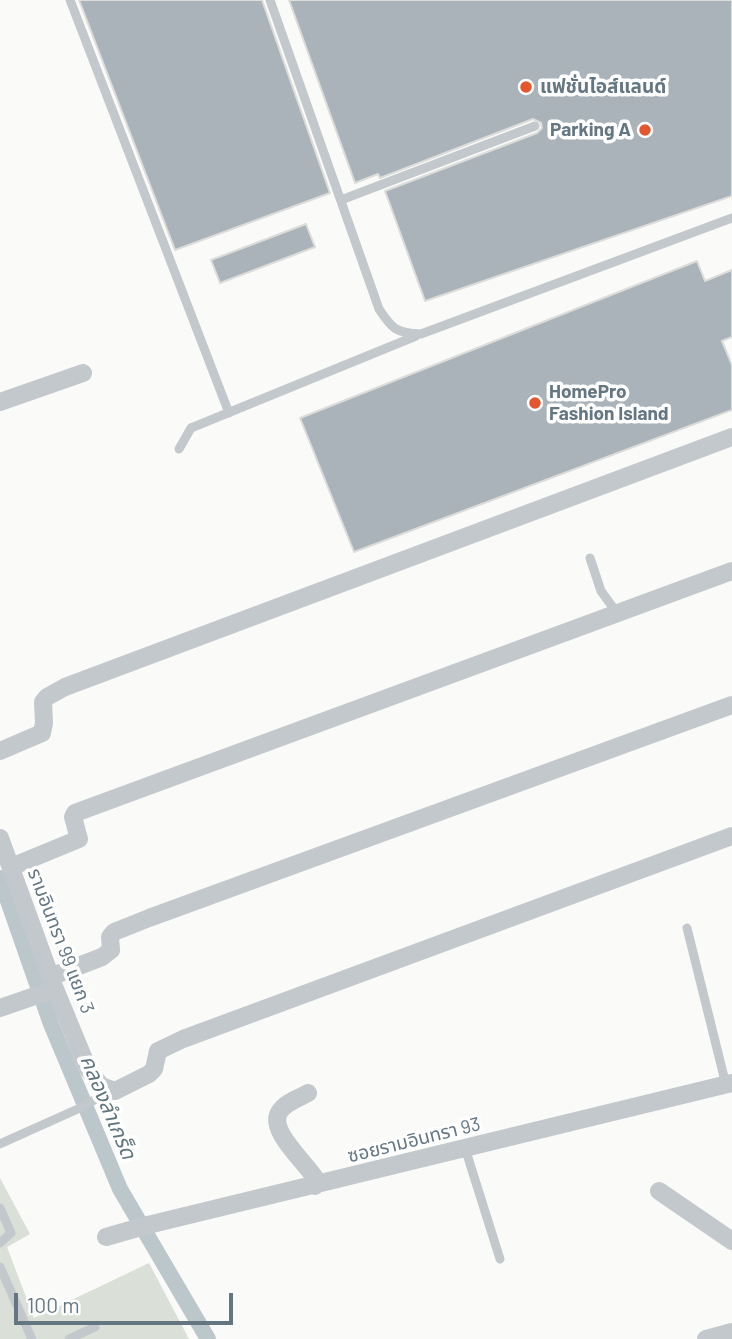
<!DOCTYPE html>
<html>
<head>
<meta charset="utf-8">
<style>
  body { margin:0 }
  #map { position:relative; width:732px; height:1339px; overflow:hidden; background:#fafaf8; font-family:Barlow,sans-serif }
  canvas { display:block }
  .scale { position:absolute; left:14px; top:1293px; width:219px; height:32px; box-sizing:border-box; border:4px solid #657683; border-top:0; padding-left:9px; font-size:21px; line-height:24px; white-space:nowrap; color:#657683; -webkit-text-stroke:5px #fff; paint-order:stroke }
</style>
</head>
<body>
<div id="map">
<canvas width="732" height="1339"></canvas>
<div class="scale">100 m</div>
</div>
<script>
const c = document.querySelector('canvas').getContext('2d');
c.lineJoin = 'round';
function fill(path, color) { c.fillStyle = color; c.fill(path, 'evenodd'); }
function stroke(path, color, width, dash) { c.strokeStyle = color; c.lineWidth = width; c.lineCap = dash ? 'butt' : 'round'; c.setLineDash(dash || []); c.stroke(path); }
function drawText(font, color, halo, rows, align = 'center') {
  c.font = font + ' Barlow,"Noto Sans Thai",sans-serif'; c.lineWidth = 7; c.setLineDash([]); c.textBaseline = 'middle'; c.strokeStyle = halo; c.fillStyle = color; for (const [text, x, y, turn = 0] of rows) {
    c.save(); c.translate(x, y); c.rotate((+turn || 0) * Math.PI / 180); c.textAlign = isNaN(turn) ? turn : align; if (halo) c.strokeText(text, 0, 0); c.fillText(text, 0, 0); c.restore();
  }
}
const green = new Path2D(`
  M 0,1178 L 30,1234 L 7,1247 L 34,1318 L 149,1263 L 189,1339 L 0,1339 Z`);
const canal = new Path2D(`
  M 0,878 L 51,1024 L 120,1189 L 208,1339`);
const building = new Path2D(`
  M 79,0 L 262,0 L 330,193 L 175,250 Z
  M 289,0 L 732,0 L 732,196 L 425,301 L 385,191 L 537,133 L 542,128 L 541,123 L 533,119 L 380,178 L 378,174 L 355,183 Z
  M 306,224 L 315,247 L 220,283 L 211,260 Z
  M 697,261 L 705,281 L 732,270 L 732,337 L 722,341 L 732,365 L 732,410 L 354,552 L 300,418 Z`);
const service = new Path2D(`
  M 70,0 L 229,413
  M 270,0 L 379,309 C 392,329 396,333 421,334 L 732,218
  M 341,200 L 535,126
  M 179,449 L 191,428 L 416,336
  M 590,558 L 601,591 L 617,613
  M 687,928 L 726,1085
  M 0,1144 L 80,1108 L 110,1091
  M 465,1148 L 500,1259
  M 0,1208 L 11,1233 L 0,1243
  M 0,1267 L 32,1339
  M 69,1339 L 95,1327`);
const minor = new Path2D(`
  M 0,402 L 83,373
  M 0,751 L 42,733 L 44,723 L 43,702 L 47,697 L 65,687 L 732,437
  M 0,838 L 55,989 L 88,1069 L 101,1086 L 115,1091 L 149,1074 L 154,1069 L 158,1051 L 183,1039 L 732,836
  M 11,867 L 79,839 L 73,817 L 75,813 L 732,571
  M 50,977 L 102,957 L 111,950 L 110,937 L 114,932 L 149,918 L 732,705
  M 0,1008 L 55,989
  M 308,1093 C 299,1098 286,1102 280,1111 C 266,1130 308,1164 317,1181 L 315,1186
  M 659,1191 L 732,1241
  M 106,1237 L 148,1225 L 732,1083
  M 706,1339 L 732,1332`);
const markers = [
  [526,87,7,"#e4572e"],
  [645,130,7,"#e4572e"],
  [535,403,7,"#e4572e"]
];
const poiNames = [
  ["แฟชั่นไอส์แลนด์",540,87],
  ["Parking A",631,130,"right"],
  ["HomePro",549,392],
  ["Fashion Island",549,414]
];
const streetNames = [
  ["รามอินทรา 99 แยก 3",61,941,69],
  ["ซอยรามอินทรา 93",414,1140,-14]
];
const waterNames = [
  ["คลองลำเกร็ด",108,1107,67]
];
fill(green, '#dadfd7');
stroke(canal, '#bbc7cb', 16);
fill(building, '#aab3b9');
stroke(building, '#dcdcda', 2);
stroke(service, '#c3c8cc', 9);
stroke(minor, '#c3c8cc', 18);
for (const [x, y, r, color] of markers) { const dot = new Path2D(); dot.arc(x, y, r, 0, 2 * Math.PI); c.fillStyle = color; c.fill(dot); stroke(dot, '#fff', 2.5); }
drawText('bold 19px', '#657683', '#fff', poiNames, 'left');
drawText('19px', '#657683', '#fff', streetNames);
drawText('italic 21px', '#60757c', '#fff', waterNames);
</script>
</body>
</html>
